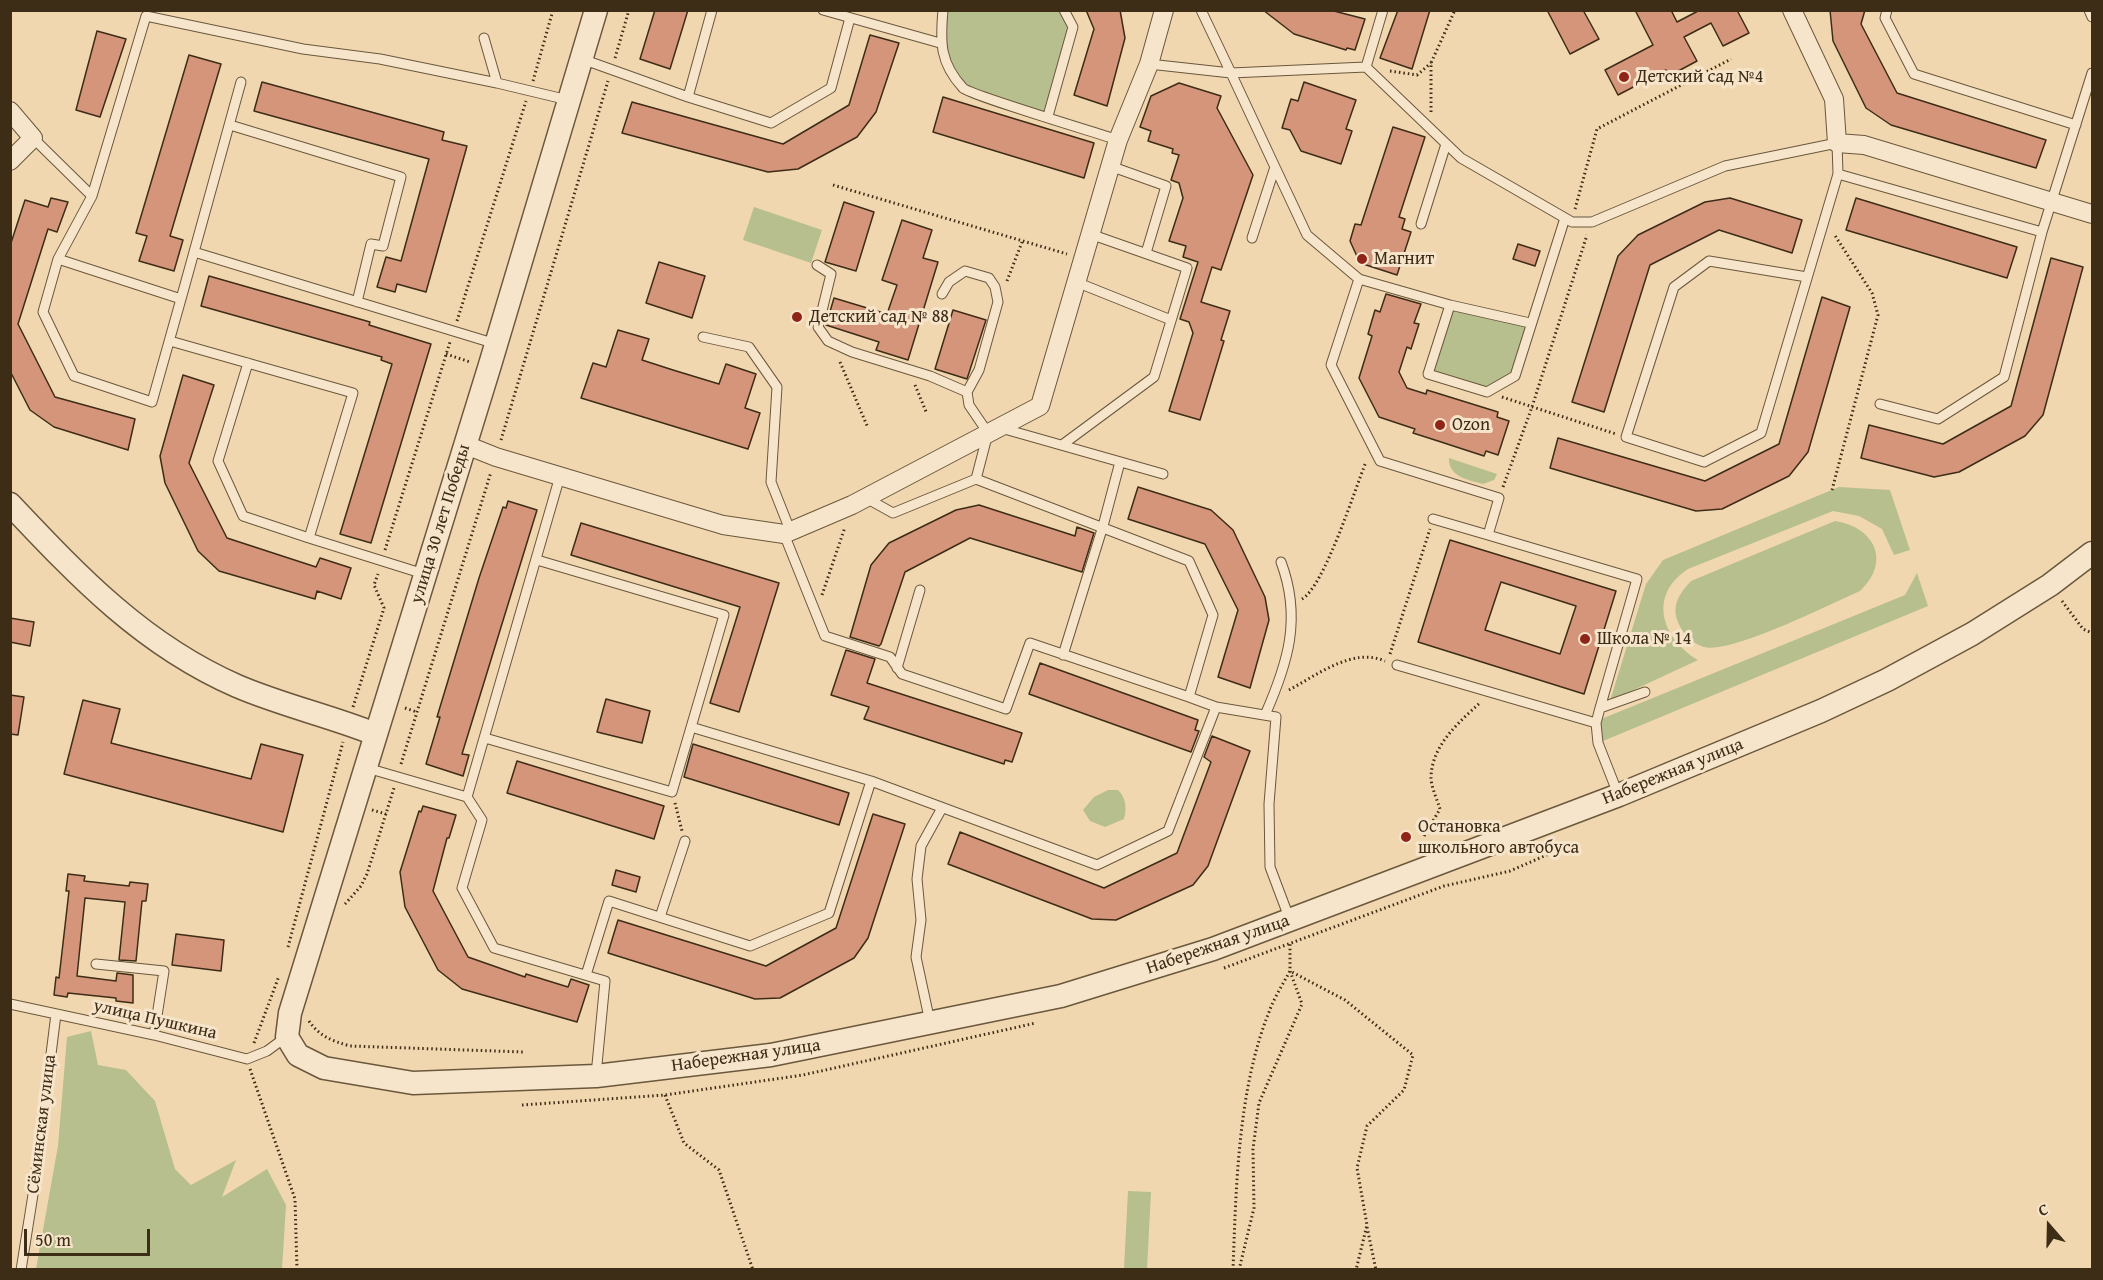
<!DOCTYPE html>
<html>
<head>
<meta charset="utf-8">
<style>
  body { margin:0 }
  #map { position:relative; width:2103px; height:1280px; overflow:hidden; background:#f1d7af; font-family:"Gentium Book Plus",serif }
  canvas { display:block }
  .frame { position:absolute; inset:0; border:12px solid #3d2c16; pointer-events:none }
  .north { position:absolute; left:2019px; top:1196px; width:60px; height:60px; -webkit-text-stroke:4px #f6e5cb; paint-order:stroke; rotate:340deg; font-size:16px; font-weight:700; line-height:24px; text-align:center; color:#3d2c16 }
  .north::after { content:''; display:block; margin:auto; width:21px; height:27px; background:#3d2c16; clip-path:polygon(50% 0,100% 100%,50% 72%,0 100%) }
  .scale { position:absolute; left:24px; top:1229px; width:126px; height:27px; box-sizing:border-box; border:3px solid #3d2c16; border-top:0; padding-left:8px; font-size:18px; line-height:21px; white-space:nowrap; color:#3d2c16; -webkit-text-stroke:4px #f6e5cb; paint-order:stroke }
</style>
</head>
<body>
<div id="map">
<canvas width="2103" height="1280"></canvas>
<div class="frame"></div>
<div class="north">С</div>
<div class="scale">50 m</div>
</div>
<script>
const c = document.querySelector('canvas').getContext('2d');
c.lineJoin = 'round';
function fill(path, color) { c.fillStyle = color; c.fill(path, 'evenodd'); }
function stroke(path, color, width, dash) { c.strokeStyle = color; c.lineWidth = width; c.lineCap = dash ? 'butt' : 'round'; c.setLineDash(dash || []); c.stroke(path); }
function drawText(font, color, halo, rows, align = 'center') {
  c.font = font + ' "Gentium Book Plus",serif'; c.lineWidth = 6; c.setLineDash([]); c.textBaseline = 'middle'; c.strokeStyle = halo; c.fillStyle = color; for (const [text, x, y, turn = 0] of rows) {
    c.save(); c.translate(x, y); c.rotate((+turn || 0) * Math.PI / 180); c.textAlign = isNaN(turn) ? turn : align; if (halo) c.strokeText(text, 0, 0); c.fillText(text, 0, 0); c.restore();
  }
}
const green = new Path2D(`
  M 943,11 L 1064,11 L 1073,27 L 1048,116 L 965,90 L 946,63 Z
  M 754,207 L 822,230 L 811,263 L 743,240 Z
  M 1450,305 L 1530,323 L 1515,376 L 1487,392 L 1428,374 Z
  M 1449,458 L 1497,474 L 1494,480 L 1483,484 C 1469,480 1448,477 1449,458 Z
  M 1839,487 L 1890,490 L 1910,550 L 1894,555 L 1882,529 L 1859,516 L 1833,511 L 1688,569 C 1648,595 1661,638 1698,660 L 1610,701 L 1646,584 L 1663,560 Z
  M 1835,521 C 1874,527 1892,561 1860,591 C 1830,604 1732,654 1704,647 C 1693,644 1682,633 1678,622 C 1671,605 1680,593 1691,581 Z
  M 1917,573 L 1928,606 L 1603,741 L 1599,730 L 1599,720 L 1905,595 Z
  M 1108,790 L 1118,790 C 1126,798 1127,808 1124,819 L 1105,827 L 1090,821 L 1083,810 L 1094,797 Z
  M 91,1031 L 98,1065 L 126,1070 L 155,1101 L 175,1169 L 191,1185 L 236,1160 L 222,1197 L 267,1169 L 286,1205 L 282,1269 L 36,1269 L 58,1146 L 67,1037 Z
  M 1128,1191 L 1151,1192 L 1147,1269 L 1124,1269 Z`);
const building = new Path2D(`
  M 655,10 L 688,10 L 670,69 L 640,59 Z
  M 1086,10 L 1120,10 L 1125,38 L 1107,106 L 1074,95 L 1094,29 Z
  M 1263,10 L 1330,10 L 1365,19 L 1355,50 L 1347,48 L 1346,50 L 1294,34 Z
  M 1398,10 L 1430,10 L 1412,69 L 1380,58 Z
  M 1547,10 L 1583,10 L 1599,39 L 1570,54 Z
  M 1635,10 L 1671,10 L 1677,22 L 1700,10 L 1737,10 L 1749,33 L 1723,46 L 1711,23 L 1684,37 L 1697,61 L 1669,76 L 1666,70 L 1618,95 L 1605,70 L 1653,45 Z
  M 1830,10 L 1865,10 L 1861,24 L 1897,93 L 2046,140 L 2036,168 L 1891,125 L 1866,108 L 1833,41 Z
  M 97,31 L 126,39 L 100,117 L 76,110 Z
  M 870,35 L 899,43 L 876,112 L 857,137 L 798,169 L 768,172 L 622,133 L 632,102 L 783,144 L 849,105 Z
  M 189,55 L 221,64 L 170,236 L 183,240 L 174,271 L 139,261 L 147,236 L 136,233 Z
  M 262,82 L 444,132 L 442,140 L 467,146 L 426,292 L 397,284 L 395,292 L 377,287 L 386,257 L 401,261 L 429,159 L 254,111 Z
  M 1304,82 L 1356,100 L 1346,129 L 1352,131 L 1341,164 L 1301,151 L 1290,130 L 1282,128 L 1291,99 L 1298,101 Z
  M 1179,83 L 1221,96 L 1217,108 L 1253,175 L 1221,270 L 1212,267 L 1201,302 L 1230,311 L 1221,340 L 1224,341 L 1200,420 L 1169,411 L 1193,333 L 1189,322 L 1180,319 L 1198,262 L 1183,257 L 1186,246 L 1169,241 L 1183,198 L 1179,183 L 1171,180 L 1179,155 L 1172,153 L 1173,149 L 1148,141 L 1151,131 L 1140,127 L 1151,96 Z
  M 943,97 L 1094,143 L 1084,178 L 933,132 Z
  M 1393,127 L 1425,137 L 1399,217 L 1405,219 L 1402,229 L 1411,232 L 1397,275 L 1360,263 L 1350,241 L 1355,224 L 1361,225 Z
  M 51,198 L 68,202 L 57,232 L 48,229 L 18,324 L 55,397 L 135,419 L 128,450 L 54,427 L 30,410 L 10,371 L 10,246 L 25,200 L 48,207 Z
  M 1730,198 L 1802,220 L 1792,253 L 1719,230 L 1650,265 L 1604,412 L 1572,402 L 1618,256 L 1638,235 L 1705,202 Z
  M 1856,198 L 2017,247 L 2007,278 L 1846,230 Z
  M 844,202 L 874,212 L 856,271 L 825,262 Z
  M 902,220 L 932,230 L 923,258 L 938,262 L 908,360 L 876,350 L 879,342 L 826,325 L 834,298 L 887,314 L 897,285 L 882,280 Z
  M 1518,244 L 1540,251 L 1535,266 L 1513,259 Z
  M 2051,258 L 2083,267 L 2043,415 L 2025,436 L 1959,472 L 1934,477 L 1861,458 L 1869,425 L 1943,444 L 2011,406 Z
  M 659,262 L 705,276 L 692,318 L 646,303 Z
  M 209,276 L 370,322 L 369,325 L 431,344 L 371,543 L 340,534 L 392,364 L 381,360 L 382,357 L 201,306 Z
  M 1386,294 L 1421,304 L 1414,323 L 1419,324 L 1411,349 L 1407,347 L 1399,372 L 1407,388 L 1426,394 L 1427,390 L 1498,412 L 1497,417 L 1509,421 L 1498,455 L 1486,451 L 1484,456 L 1438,441 L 1413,433 L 1415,429 L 1379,417 L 1359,378 L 1372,336 L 1368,334 L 1375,310 L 1380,312 Z
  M 1822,297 L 1850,307 L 1808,452 L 1789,476 L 1722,509 L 1696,511 L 1550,468 L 1558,438 L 1705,481 L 1779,444 Z
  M 953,310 L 986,320 L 967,379 L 935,369 Z
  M 618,330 L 649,339 L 642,360 L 673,370 L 719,384 L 726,364 L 756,374 L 745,408 L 760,413 L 748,449 L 581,398 L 593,363 L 606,367 Z
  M 183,375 L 214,385 L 189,463 L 227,538 L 316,567 L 320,558 L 351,568 L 341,599 L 317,591 L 315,599 L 219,571 L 198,551 L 165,483 L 160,456 Z
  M 1138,487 L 1211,510 L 1233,530 L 1265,597 L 1269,620 L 1250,688 L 1218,677 L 1238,610 L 1205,544 L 1128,519 Z
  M 508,501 L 537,510 L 462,754 L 469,755 L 463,776 L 426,764 L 440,717 L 437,717 L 479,578 L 503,507 L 506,508 Z
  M 979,505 L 1075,536 L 1077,527 L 1094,533 L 1082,572 L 970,538 L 905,572 L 881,644 L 879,646 L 850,637 L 871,565 L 889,543 L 956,510 Z
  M 581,523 L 779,583 L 739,712 L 710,703 L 740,607 L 571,555 Z
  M 1450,540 L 1616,591 L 1584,694 L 1418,642 ZM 1501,582 L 1576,606 L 1560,654 L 1485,630 Z
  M 10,618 L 34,622 L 30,646 L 10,642 Z
  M 846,650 L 875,659 L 867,683 L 1022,733 L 1012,762 L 1005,760 L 1004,764 L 864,719 L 869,707 L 831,695 Z
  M 1040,663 L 1198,720 L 1195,730 L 1199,731 L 1191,752 L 1029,694 Z
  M 10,695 L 24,697 L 18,735 L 10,734 Z
  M 606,699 L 650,711 L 642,743 L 597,732 Z
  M 83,700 L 120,709 L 111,743 L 251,779 L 261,744 L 303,755 L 283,832 L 64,774 Z
  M 1212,736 L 1250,751 L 1208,866 L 1193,885 L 1116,920 L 1092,919 L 948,864 L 960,832 L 1104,888 L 1177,853 L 1211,762 L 1204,757 Z
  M 693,744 L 849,793 L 839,825 L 684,777 Z
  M 517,761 L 664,806 L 654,839 L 507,793 Z
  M 423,806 L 456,815 L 449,838 L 447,838 L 433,891 L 468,957 L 525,977 L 526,974 L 568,987 L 571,979 L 589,985 L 577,1022 L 462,989 L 438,970 L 405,907 L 400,872 L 419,811 L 421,812 Z
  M 873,814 L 905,824 L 868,938 L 854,958 L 780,998 L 755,999 L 608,953 L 618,920 L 766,966 L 836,928 Z
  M 616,870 L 640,877 L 636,892 L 612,885 Z
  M 68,874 L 85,876 L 84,881 L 129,886 L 130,882 L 148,884 L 146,901 L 142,901 L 136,961 L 119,960 L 125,902 L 85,898 L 77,976 L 116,981 L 117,973 L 133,975 L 133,1003 L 116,1001 L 116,998 L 68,993 L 67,997 L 54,995 L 56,977 L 59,978 L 69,891 L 66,891 Z
  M 176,934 L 224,940 L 221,971 L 172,965 Z`);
const path = new Path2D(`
  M 615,58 L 629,10
  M 1390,71 L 1417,75 L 1431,63
  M 533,81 L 553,10
  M 1431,112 L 1431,63 L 1455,10
  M 833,185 L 1067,254
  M 1575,209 L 1597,129 L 1731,59
  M 1007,281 L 1022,242
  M 457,321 L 526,101
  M 446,354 L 470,362
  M 840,362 L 868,428
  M 915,385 L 927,414
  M 1502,397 L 1616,434
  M 501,440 L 608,81
  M 1503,487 L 1532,407 L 1587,235
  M 1832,490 L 1878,315 L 1872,293 L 1834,234
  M 385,550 L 450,342
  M 822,595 L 845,527
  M 1302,599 C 1324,587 1355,489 1366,462
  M 2062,601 L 2083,629 L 2092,633
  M 1390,654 L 1430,529
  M 1289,690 C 1317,675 1353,647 1385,661
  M 353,707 L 384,608 L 374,585 L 378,574
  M 405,708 L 417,712
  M 401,764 L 491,472
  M 675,803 L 682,831
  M 372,810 L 386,814
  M 1424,836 L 1440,809 C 1437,799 1431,787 1431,777 C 1432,745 1459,722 1481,702
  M 345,904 L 361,886 L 367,874 L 394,788
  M 288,947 L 343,742
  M 1224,968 L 1444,886 L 1510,871 L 1558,850
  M 309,1021 C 319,1036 332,1041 350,1046 L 524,1052
  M 254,1043 L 279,976
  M 250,1069 L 295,1199 L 297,1270
  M 665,1095 L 684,1143 L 719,1170 L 753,1270
  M 522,1105 L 665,1095 L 803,1075 L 1036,1023
  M 1367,1227 L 1376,1270
  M 1233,1270 C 1236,1187 1238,1089 1269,1012 C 1274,998 1283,984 1290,971 L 1345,1000 L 1413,1055 L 1404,1090 L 1367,1126 L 1357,1168 L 1367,1225 L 1356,1270
  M 1239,1270 L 1254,1208 L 1253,1149 L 1259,1103 L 1302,1004 L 1290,971 L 1290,943`);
const service = new Path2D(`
  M 823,10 L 940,43
  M 943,10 C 940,43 940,63 963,88 C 970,95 1097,133 1118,140
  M 1201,10 L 1231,73 L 1366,67 L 1461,158 L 1572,222 L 1592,222 L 1725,166 L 1837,143 L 1838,174 L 1761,433 L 1704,462 L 1626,437 L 1674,287 L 1709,261 L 1807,277
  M 1887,10 L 1885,18 L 1914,74 L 2076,125
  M 2089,10 L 2092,17
  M 146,16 L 303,49 L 380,59 L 497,83
  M 484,38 L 497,83 L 568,100
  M 582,59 L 688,97 L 771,123 L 831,88 L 850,18
  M 1149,64 L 1231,73 L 1275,167 L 1252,238
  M 1366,67 L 1383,10
  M 688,97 L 712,10
  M 1048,116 L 1073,27 L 1064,10
  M 230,125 L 401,177 L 383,246 L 371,244 L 357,302
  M 33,138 L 92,196 L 146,16
  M 1110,166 L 1166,186 L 1146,253
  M 1275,167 L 1307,235 L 1359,279 L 1331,365 L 1380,461 L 1499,498 L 1488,535 L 1637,579 L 1600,708
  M 1838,174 L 2042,232
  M 1421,224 L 1446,144
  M 194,252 L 496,344
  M 58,259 L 181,299 L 152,402 L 74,376 L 43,312 L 58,259 L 92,196
  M 817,265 L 831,274 L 818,327 L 828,341 L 852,352 L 930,376 L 967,392
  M 1359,279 L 1450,305 L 1530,323
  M 1076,282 L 1171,320
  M 942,294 L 949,282 L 965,271 L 989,278 L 995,287 L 998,302 L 979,370 L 967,392 L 969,405 L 988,433 L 976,479
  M 181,299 L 241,82
  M 1450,305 L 1428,374 L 1487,392 L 1515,376 L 1565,218
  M 703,337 L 749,347 L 777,387 L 771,482 L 790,530
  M 170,341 L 353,393 L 309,538 L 243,516 L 218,461 L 248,363
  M 1880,404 L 1938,419 L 2004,377 L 2042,232 L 2092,73
  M 1001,428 L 1163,474
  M 1062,445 L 1154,377 L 1187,268 L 1090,234
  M 1433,519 L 1488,535
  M 784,534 L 825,636 L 890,657 L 902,674 L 1006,709 L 1030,643 L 1189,697 L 1213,615 L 1189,561 L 976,479 L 893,513 L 866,498
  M 309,538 L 424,574
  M 1063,655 L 1103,526 L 1120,462
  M 1397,665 L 1596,723 L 1600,708 L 1645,692
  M 897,668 L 920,590
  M 1216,707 L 1276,717 L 1269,804 L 1270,867 L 1290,920
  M 1265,715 C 1288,663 1302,618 1281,562
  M 1596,723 L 1598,743 L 1618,794
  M 691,727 L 871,781 L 1097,865 L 1168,831 L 1216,707 L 1189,697
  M 485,738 L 672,792 L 724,615 L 537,560
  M 367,768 L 467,797 L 482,820 L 462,888 L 494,948 L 605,981 L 596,1075
  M 467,797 L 560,476
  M 660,917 L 685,841
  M 96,964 L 164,971 L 154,1035
  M 586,975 L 609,901 L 750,946 L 829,913 L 871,781
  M 10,1004 L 154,1035 L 247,1059 L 267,1051 L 286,1037
  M 930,1022 L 916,957 L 921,920 L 917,879 L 921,846 L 942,808
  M 21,1270 L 35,1182 L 56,1014`);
const minor = new Path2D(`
  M 1792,10 L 1834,99 L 1837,143 L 1864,145 L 2092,214
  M 10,111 L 33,138 L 10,161
  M 466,445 L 496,457 L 723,525 L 784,534 L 852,505 L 1040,406 L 1118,140 L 1149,64 L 1164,10`);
const tertiary = new Path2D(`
  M 596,10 L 489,368 L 290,1013 L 287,1037 L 298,1055 L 324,1068 L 413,1083 L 596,1076 L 771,1055 L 1061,996 L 1213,949 L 1619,795 L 1821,711 L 1887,680 L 1972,634 L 2050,585 L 2092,553
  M 10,504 C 79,577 143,645 237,686 C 281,705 330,716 375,734`);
const markers = [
  [1624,77,6,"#8f2418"],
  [1362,259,6,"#8f2418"],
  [797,317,6,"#8f2418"],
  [1440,425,6,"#8f2418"],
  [1585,639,6,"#8f2418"],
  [1406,837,6,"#8f2418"]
];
const poiNames = [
  ["Детский сад №4",1636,77],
  ["Магнит",1374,259],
  ["Детский сад № 88",809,317],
  ["Ozon",1452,425],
  ["Школа № 14",1597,639],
  ["Остановка",1418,827],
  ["школьного автобуса",1418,848]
];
const streetNames = [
  ["улица 30 лет Победы",441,524,-73],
  ["Набережная улица",1673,772,-22],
  ["Набережная улица",1218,945,-19],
  ["улица Пушкина",155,1020,13],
  ["Набережная улица",746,1056,-8],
  ["Сёминская улица",42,1124,-83]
];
fill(green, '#b6bf8d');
fill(building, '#d4957a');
stroke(building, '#3d2c16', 1.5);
stroke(service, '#6a573c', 11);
stroke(minor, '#6a573c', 20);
stroke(tertiary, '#6a573c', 25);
stroke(path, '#3d2c16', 3, [1.5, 3]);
stroke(service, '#f6e5cb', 9);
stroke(minor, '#f6e5cb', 18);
stroke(tertiary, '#f6e5cb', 22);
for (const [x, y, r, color] of markers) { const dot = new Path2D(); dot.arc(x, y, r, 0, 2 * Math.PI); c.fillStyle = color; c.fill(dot); stroke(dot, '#f6e5cb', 2); }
drawText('18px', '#3d2c16', '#f6e5cb', poiNames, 'left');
drawText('18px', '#3d2c16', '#f6e5cb', streetNames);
</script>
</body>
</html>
